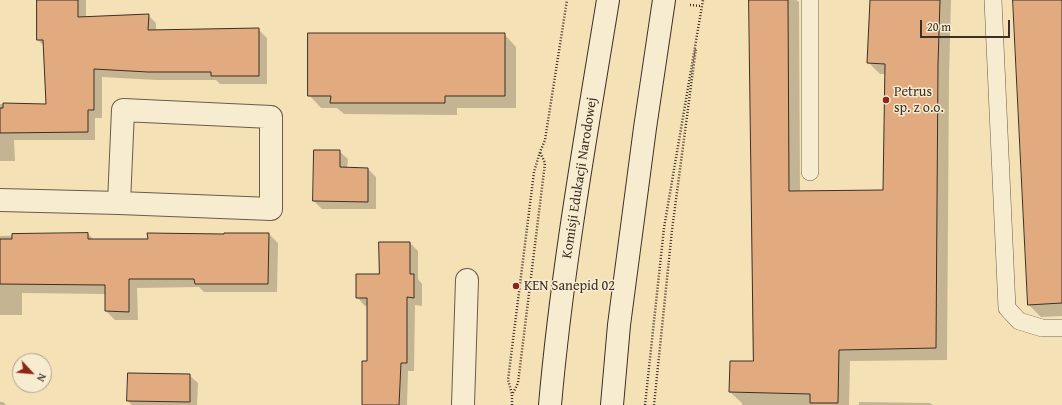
<!DOCTYPE html>
<html>
<head>
<meta charset="utf-8">
<style>
  body { margin:0 }
  #map { position:relative; width:1062px; height:405px; overflow:hidden; background:#f5e1b6; font-family:"Gentium Book Plus",serif }
  canvas { display:block }
  .north { position:absolute; left:12px; top:353px; width:40px; height:40px; box-sizing:border-box; background:#f8ecd0; border:1px solid #aca08c; border-radius:50%; rotate:116deg; font-size:11px; font-weight:700; line-height:16px; text-align:center; color:#3b2f26 }
  .north::after { content:''; display:block; margin:auto; width:14px; height:18px; background:#8f2418; clip-path:polygon(50% 0,100% 100%,50% 72%,0 100%) }
  .scale { position:absolute; left:920px; top:20px; width:90px; height:18px; box-sizing:border-box; border:2px solid #3b2f26; border-top:0; padding-left:5px; font-size:12px; line-height:14px; white-space:nowrap; color:#3b2f26; -webkit-text-stroke:3px #f8ecd0; paint-order:stroke }
</style>
</head>
<body>
<div id="map">
<canvas width="1062" height="405"></canvas>
<div class="north">N</div>
<div class="scale">20 m</div>
</div>
<script>
const c = document.querySelector('canvas').getContext('2d');
c.lineJoin = 'round';
function fill(path, color) { c.fillStyle = color; c.fill(path, 'evenodd'); }
function stroke(path, color, width, dash) { c.strokeStyle = color; c.lineWidth = width; c.lineCap = dash ? 'butt' : 'round'; c.setLineDash(dash || []); c.stroke(path); }
function drawText(font, color, halo, rows, align = 'center') {
  c.font = font + ' "Gentium Book Plus",serif'; c.lineWidth = 3; c.setLineDash([]); c.textBaseline = 'middle'; c.strokeStyle = halo; c.fillStyle = color; for (const [text, x, y, turn = 0] of rows) {
    c.save(); c.translate(x, y); c.rotate((+turn || 0) * Math.PI / 180); c.textAlign = isNaN(turn) ? turn : align; if (halo) c.strokeText(text, 0, 0); c.fillText(text, 0, 0); c.restore();
  }
}
const shadow = new Path2D(`
  M 38,0 L 86,0 L 86,18 L 148,15 L 156,23 L 156,30 L 258,29 L 267,38 L 267,84 L 220,84 L 216,80 L 157,80 L 102,77 L 102,118 L 95,118 L 95,140 L 14,140 L 15,161 L 0,161 L 0,104 L 47,105 L 45,47 L 38,40 Z
  M 750,0 L 796,0 L 799,2 L 800,192 L 884,191 L 886,74 L 880,74 L 868,62 L 871,0 L 951,0 L 949,76 L 947,360 L 850,361 L 849,405 L 742,405 L 742,403 L 730,392 L 754,362 Z
  M 1014,0 L 1062,0 L 1062,316 L 1041,317 L 1029,305 Z
  M 504,34 L 516,47 L 516,108 L 457,108 L 457,115 L 344,114 L 337,108 L 321,108 L 309,95 Z
  M 339,151 L 348,159 L 347,168 L 368,169 L 376,177 L 376,209 L 322,209 L 314,201 Z
  M 88,234 L 94,240 L 149,240 L 269,234 L 278,243 L 277,292 L 204,292 L 199,287 L 137,288 L 138,320 L 115,320 L 106,311 L 106,294 L 22,293 L 22,315 L 0,315 L 0,236 Z
  M 410,243 L 418,251 L 418,279 L 422,284 L 422,306 L 415,305 L 414,371 L 408,371 L 407,405 L 363,405 L 368,362 L 368,306 L 365,306 L 357,297 L 380,275 Z
  M 189,375 L 198,383 L 197,405 L 132,405 L 128,401 Z
  M 0,402 L 3,402 L 6,405 L 0,405 Z
  M 859,402 L 930,403 L 933,405 L 859,405 Z`);
const building = new Path2D(`
  M 37,0 L 78,0 L 78,17 L 149,14 L 148,30 L 259,28 L 259,76 L 211,76 L 211,72 L 148,72 L 94,69 L 94,110 L 88,110 L 88,132 L 0,133 L 0,108 L 3,108 L 3,103 L 46,104 L 43,40 L 37,40 Z
  M 749,0 L 788,0 L 789,191 L 883,190 L 885,64 L 867,63 L 870,0 L 940,0 L 938,64 L 936,348 L 839,350 L 838,403 L 810,403 L 810,394 L 729,392 L 730,361 L 753,361 Z
  M 1013,0 L 1062,0 L 1062,303 L 1028,305 Z
  M 308,33 L 505,33 L 505,96 L 445,96 L 445,103 L 330,103 L 331,96 L 308,96 Z
  M 314,150 L 340,150 L 340,167 L 368,168 L 368,202 L 313,201 Z
  M 88,233 L 88,239 L 148,239 L 147,233 L 224,234 L 224,233 L 269,233 L 268,284 L 195,284 L 194,279 L 129,279 L 129,312 L 105,311 L 105,285 L 0,284 L 0,239 L 12,239 L 12,234 Z
  M 379,242 L 410,242 L 410,274 L 414,274 L 414,298 L 407,297 L 407,363 L 401,363 L 399,405 L 362,405 L 362,361 L 367,361 L 367,298 L 356,298 L 356,274 L 379,274 Z
  M 128,373 L 190,374 L 190,402 L 127,401 Z`);
const path = new Path2D(`
  M 690,5 L 701,6
  M 513,393 L 518,383 L 545,163 L 540,152
  M 512,405 L 512,394 L 508,380 L 534,172 L 540,152 L 545,140 L 567,0
  M 645,405 L 664,228 L 703,0
  M 654,405 L 672,230 L 696,48`);
const service = new Path2D(`
  M 810,0 L 810,172
  M 993,0 L 1007,308 L 1019,321 L 1042,328 L 1062,328`);
const minor = new Path2D(`
  M 0,200 L 119,203 L 271,209 L 271,117 L 123,110 L 119,203
  M 463,405 L 467,280`);
const secondary = new Path2D(`
  M 550,405 C 562,269 586,135 608,0
  M 612,405 L 619,325 L 645,128 L 664,0`);
const markers = [
  [886,100,4,"#8f2418"],
  [516,286,4,"#8f2418"]
];
const poiNames = [
  ["Petrus",894,92],
  ["sp. z o.o.",894,108],
  ["KEN Sanepid 02",524,286]
];
const streetNames = [
  ["Komisji Edukacji Narodowej",580,178,-81]
];
fill(shadow, '#0003');
fill(building, '#e1ab7f');
stroke(building, '#3b2f26', 1);
stroke(service, '#6a5c4a', 18);
stroke(minor, '#6a5c4a', 24);
stroke(secondary, '#3b2f26', 24);
stroke(path, '#3b2f26', 2.5, [1, 2]);
stroke(service, '#f8ecd0', 17);
stroke(minor, '#f8ecd0', 22);
stroke(secondary, '#f8ecd0', 22);
for (const [x, y, r, color] of markers) { const dot = new Path2D(); dot.arc(x, y, r, 0, 2 * Math.PI); c.fillStyle = color; c.fill(dot); stroke(dot, '#f8ecd0', 1.5); }
drawText('14px', '#3b2f26', '#f8ecd0', poiNames, 'left');
drawText('14px', '#3b2f26', '#f8ecd0', streetNames);
</script>
</body>
</html>
